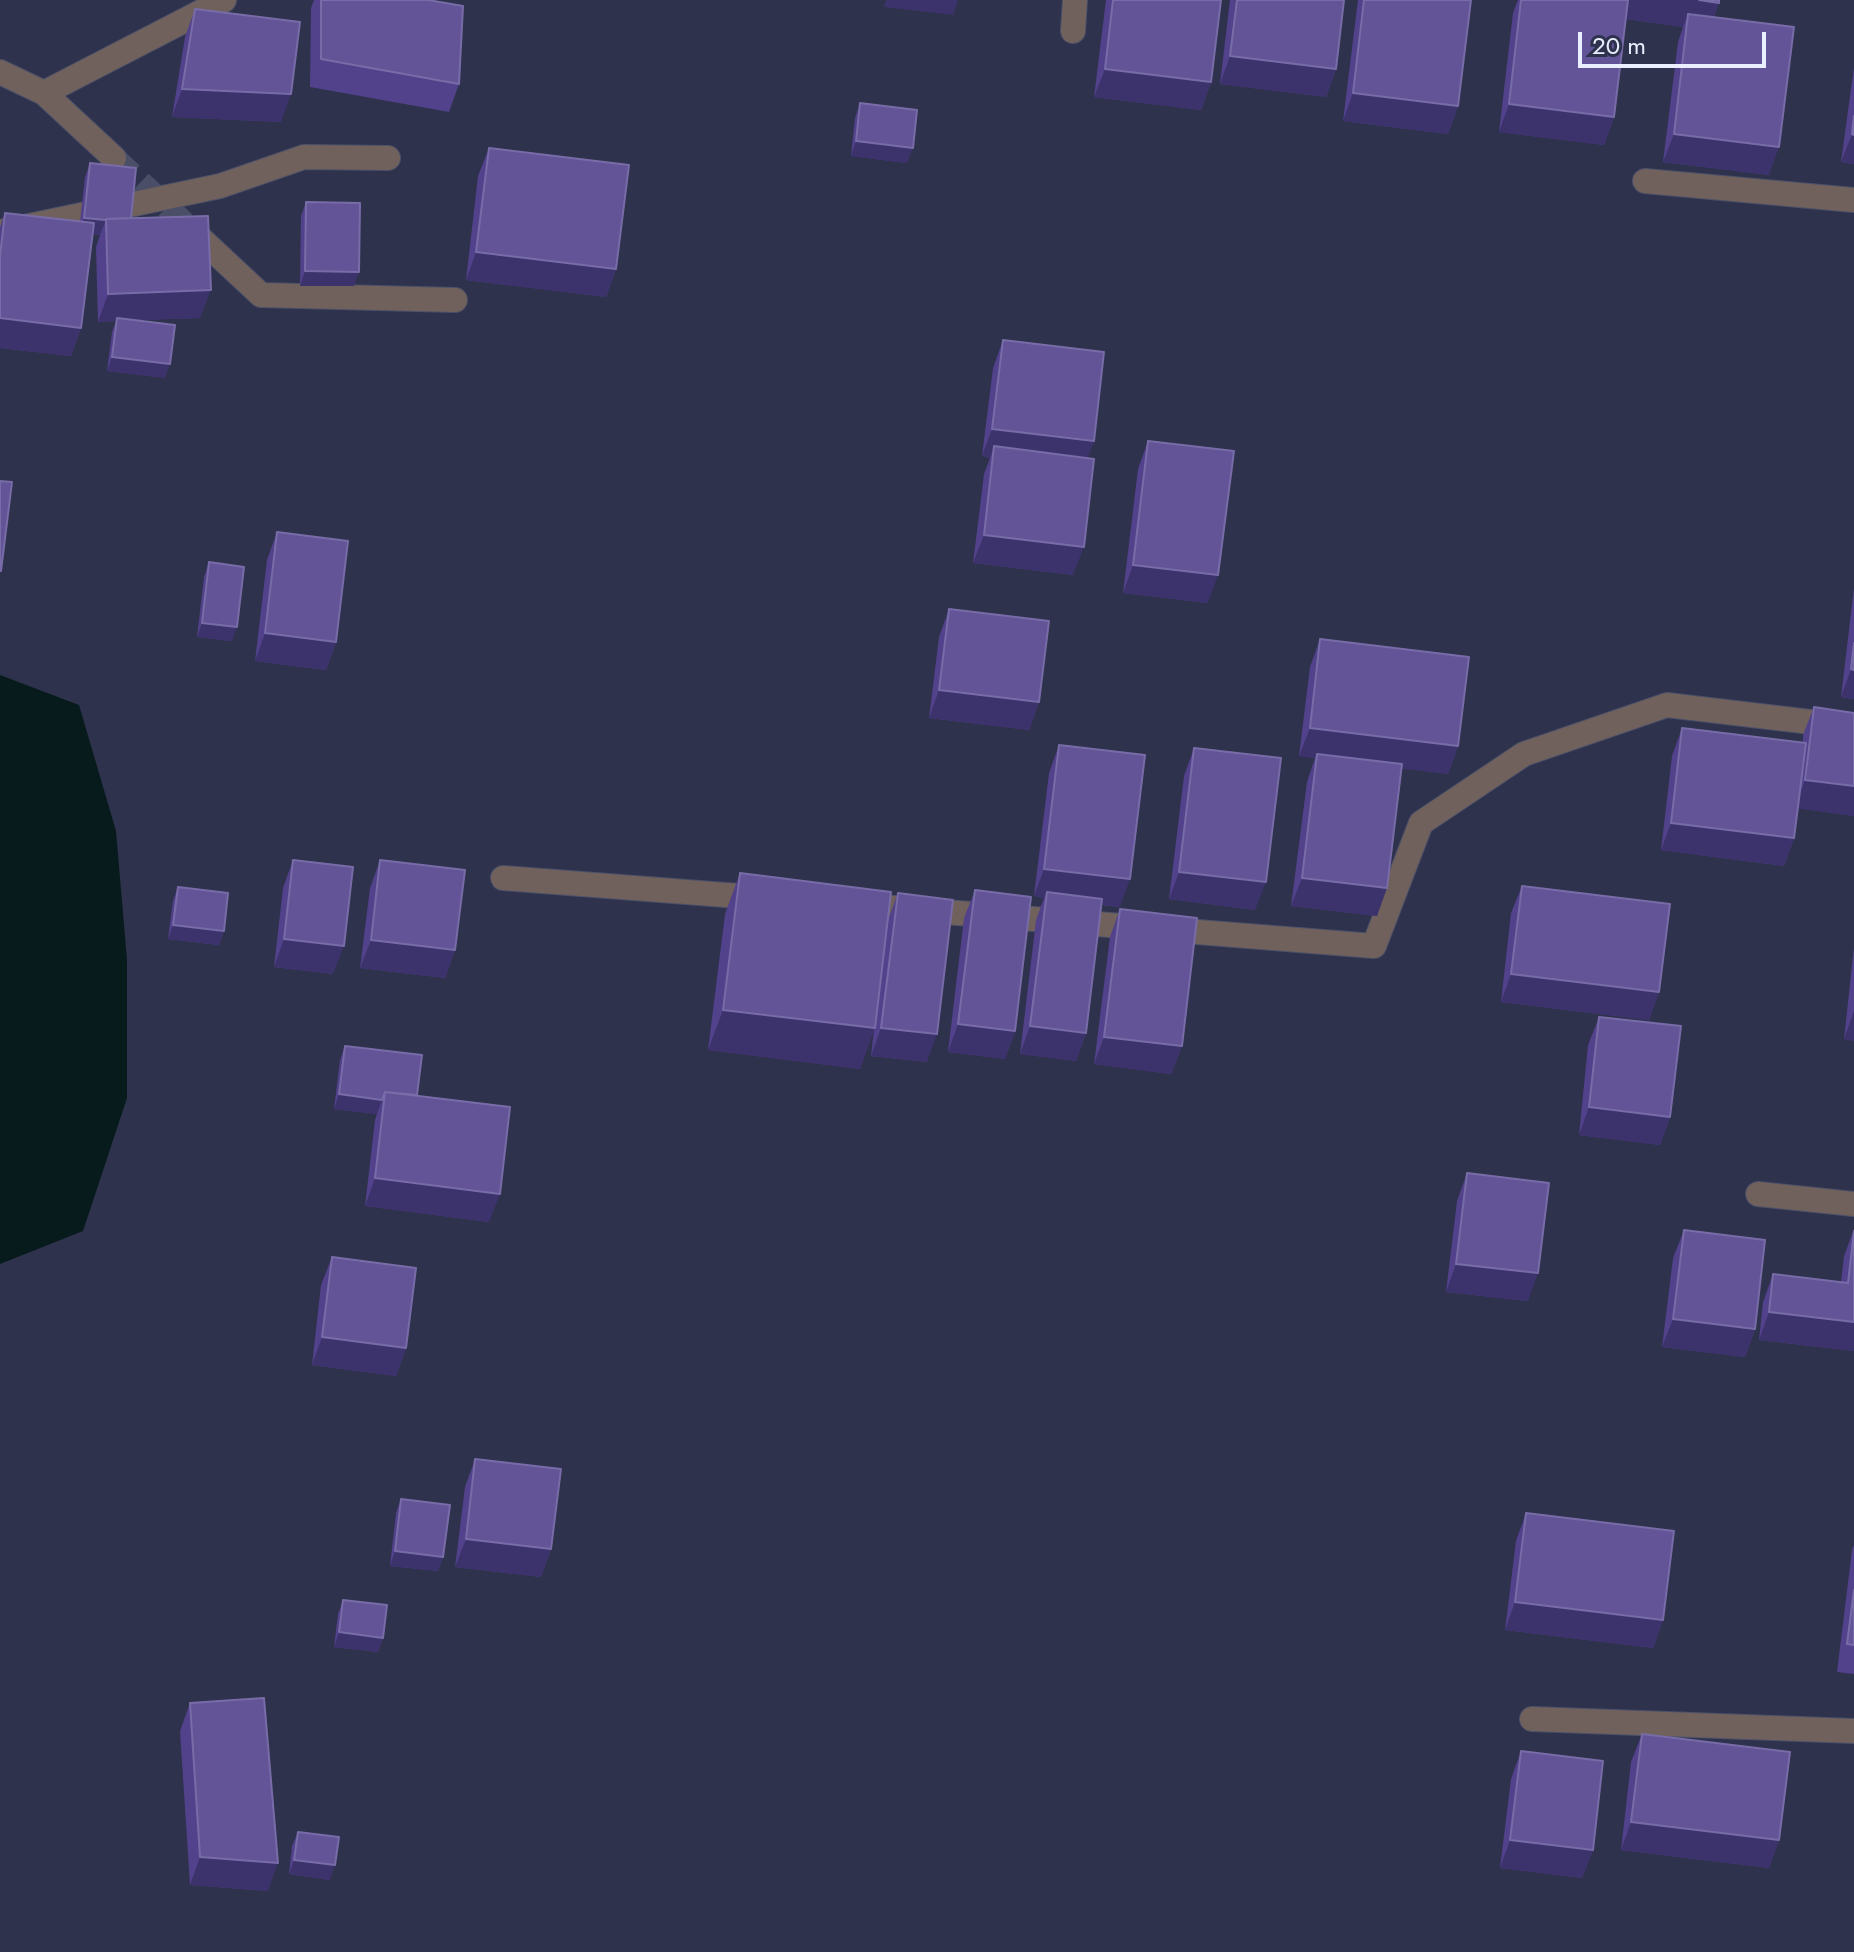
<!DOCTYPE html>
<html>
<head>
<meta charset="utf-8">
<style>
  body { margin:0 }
  #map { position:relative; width:1854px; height:1952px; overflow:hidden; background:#2e324c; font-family:Jost,sans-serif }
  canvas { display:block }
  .scale { position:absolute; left:1578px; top:32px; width:188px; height:36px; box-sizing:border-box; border:4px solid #eaeeff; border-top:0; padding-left:10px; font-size:24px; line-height:28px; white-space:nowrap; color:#eaeeff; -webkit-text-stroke:6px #2e324c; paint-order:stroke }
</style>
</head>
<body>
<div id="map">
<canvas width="1854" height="1952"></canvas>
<div class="scale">20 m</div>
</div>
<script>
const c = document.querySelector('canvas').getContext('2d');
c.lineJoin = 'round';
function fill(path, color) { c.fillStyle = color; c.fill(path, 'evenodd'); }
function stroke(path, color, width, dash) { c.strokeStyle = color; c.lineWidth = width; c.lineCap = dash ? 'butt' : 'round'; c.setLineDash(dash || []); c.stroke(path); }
const water = new Path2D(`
  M 0,675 L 79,705 L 116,831 L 127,960 L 127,1098 L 83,1231 L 0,1264 Z`);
const minorTunnel = new Path2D(`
  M 114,158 L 200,238`);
const minor = new Path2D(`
  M 1073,31 L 1075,0
  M 0,72 L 44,93 L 224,0
  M 44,93 L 114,158
  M 1645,181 L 1854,200
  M 0,232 L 220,186 L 304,157 L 388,158
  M 201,239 L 261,295 L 455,300
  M 503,878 L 765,898
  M 857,905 L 1374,946 L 1421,823 L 1524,754 L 1667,705 L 1854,727
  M 1758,1194 L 1854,1204
  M 1532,1719 L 1854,1731`);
const wall = new Path2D(`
  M 314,0 L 428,0 L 459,84 L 449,112 L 310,87 L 311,8 Z
  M 1106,0 L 1221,0 L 1211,82 L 1201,110 L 1094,97 Z
  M 1230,0 L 1344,0 L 1336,69 L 1326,97 L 1220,84 Z
  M 1358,0 L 1471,0 L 1458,106 L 1448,134 L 1343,121 Z
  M 1518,0 L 1719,0 L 1714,17 L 1769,175 L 1663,162 L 1678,42 L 1683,27 L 1626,19 L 1614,117 L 1604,145 L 1499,132 L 1513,13 Z
  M 195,9 L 281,122 L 172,117 L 185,37 Z
  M 1854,67 L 1854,164 L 1841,162 Z
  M 860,103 L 907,163 L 851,156 L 855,118 Z
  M 489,148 L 616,269 L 606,297 L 466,280 L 478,176 Z
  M 90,163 L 131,218 L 200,318 L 137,320 L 165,378 L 107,371 L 112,332 L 116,321 L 98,322 L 96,247 L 100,235 L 93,234 L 81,328 L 71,356 L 0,348 L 0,227 L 5,213 L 80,222 L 85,177 Z
  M 306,202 L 354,286 L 300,286 L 301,216 Z
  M 1003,340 L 1094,441 L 1087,458 L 1073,575 L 973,563 L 984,474 L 990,458 L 982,456 L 993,368 Z
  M 1148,441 L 1208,603 L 1123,593 L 1138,469 Z
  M 277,532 L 336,642 L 326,670 L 255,661 L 267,560 Z
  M 209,562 L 232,641 L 197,637 L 204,577 Z
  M 1854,588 L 1854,699 L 1841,697 Z
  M 949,609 L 1039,702 L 1029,730 L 929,718 L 939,637 Z
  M 1320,639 L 1458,746 L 1448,774 L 1402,768 L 1377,916 L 1291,906 L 1307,782 L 1315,758 L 1299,756 L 1310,667 Z
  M 1814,707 L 1854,816 L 1798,808 L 1794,838 L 1784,866 L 1661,850 L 1672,756 L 1682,728 L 1803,743 L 1803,735 Z
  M 1059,745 L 1120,907 L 1101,905 L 1086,1033 L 1076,1061 L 1020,1054 L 1036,920 L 1044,898 L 1034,896 L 1049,773 Z
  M 1194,748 L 1255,910 L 1169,899 L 1184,776 Z
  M 293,860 L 333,974 L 274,967 L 283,888 Z
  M 380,860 L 455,950 L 445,978 L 360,968 L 370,888 Z
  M 740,873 L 888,920 L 898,893 L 927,1062 L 871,1056 L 874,1029 L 860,1069 L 708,1050 L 725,914 Z
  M 1522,886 L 1659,992 L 1649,1020 L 1501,1002 L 1511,913 Z
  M 178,887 L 224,931 L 219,945 L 168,939 L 173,901 Z
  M 975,890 L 1015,1031 L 1005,1059 L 948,1052 L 964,918 Z
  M 1120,909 L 1182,1046 L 1171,1074 L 1094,1064 L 1110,937 Z
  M 1854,947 L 1854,1041 L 1844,1039 Z
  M 1599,1017 L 1670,1117 L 1660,1145 L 1579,1135 L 1588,1045 Z
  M 345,1046 L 417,1095 L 489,1222 L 365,1206 L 375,1120 L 377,1114 L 334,1109 L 340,1060 Z
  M 1467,1173 L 1528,1301 L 1446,1292 L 1457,1201 Z
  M 1854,1229 L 1854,1351 L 1759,1340 L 1763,1302 L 1773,1274 L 1841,1282 L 1844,1256 Z
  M 1684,1230 L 1755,1329 L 1745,1357 L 1662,1347 L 1673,1258 Z
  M 332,1257 L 406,1348 L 396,1376 L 312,1365 L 321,1285 Z
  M 475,1459 L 551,1549 L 541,1577 L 455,1567 L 465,1487 Z
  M 401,1499 L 443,1557 L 438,1571 L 390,1566 L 396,1513 Z
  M 1526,1513 L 1663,1620 L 1653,1648 L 1505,1630 L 1516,1541 Z
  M 1854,1545 L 1854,1674 L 1837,1672 L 1852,1550 Z
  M 343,1600 L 383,1638 L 378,1652 L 334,1647 L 338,1614 Z
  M 190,1703 L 268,1891 L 190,1885 L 180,1731 Z
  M 1642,1734 L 1779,1840 L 1769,1868 L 1621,1850 L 1631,1762 Z
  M 1521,1751 L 1593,1850 L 1582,1878 L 1500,1868 L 1511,1779 Z
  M 298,1832 L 330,1880 L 289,1874 L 292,1846 Z`);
const shadedWall = new Path2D(`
  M 886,0 L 958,0 L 953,15 L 884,7 Z
  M 1613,0 L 1699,0 L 1719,3 L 1709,31 L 1688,14 L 1683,27 L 1607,16 Z
  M 1230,56 L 1336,69 L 1326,97 L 1220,84 Z
  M 1105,69 L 1211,82 L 1201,110 L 1094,97 Z
  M 182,89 L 291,94 L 281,122 L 172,117 Z
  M 1353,93 L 1458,106 L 1448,134 L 1343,121 Z
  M 1509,104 L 1614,117 L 1604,145 L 1499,132 Z
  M 1674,134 L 1779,147 L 1769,175 L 1663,162 Z
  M 1852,134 L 1854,135 L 1854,164 L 1841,162 Z
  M 856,141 L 913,148 L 907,163 L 851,156 Z
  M 84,218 L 106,220 L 100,235 L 79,232 Z
  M 476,252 L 616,269 L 606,297 L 466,280 Z
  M 305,271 L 359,272 L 354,286 L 300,286 Z
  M 211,290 L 200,318 L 117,321 L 117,318 L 116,321 L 98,322 L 108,294 Z
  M 0,318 L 81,328 L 71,356 L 0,348 Z
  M 112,357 L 170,364 L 165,378 L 107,371 Z
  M 992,429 L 1094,441 L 1083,469 L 994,446 L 990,458 L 982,456 Z
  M 984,535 L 1084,547 L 1073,575 L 973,563 Z
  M 1133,565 L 1218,575 L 1208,603 L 1123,593 Z
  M 202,623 L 237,627 L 232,641 L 197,637 Z
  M 265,633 L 336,642 L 326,670 L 255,661 Z
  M 1851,669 L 1854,670 L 1854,699 L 1841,697 Z
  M 939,690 L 1039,702 L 1029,730 L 929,718 Z
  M 1310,728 L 1458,746 L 1448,774 L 1316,758 L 1317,754 L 1315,758 L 1299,756 Z
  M 1805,780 L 1854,786 L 1854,816 L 1795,808 Z
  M 1671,823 L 1794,838 L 1784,866 L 1661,850 Z
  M 1044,869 L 1130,879 L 1120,907 L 1046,898 L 1047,892 L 1044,898 L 1034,896 Z
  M 1179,872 L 1266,882 L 1255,910 L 1169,899 Z
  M 1302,878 L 1387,888 L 1377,916 L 1291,906 Z
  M 173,925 L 224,931 L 219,945 L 168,939 Z
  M 284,939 L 344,946 L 333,974 L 274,967 Z
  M 371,940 L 455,950 L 445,978 L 360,968 Z
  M 1511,974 L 1659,992 L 1649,1020 L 1501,1002 Z
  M 723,1010 L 875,1028 L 860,1069 L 708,1050 Z
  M 1854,1011 L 1854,1041 L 1844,1039 Z
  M 958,1024 L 1015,1031 L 1005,1059 L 948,1052 Z
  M 1030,1026 L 1086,1033 L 1076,1061 L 1020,1054 Z
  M 881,1028 L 937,1034 L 927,1062 L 871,1056 Z
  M 1104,1037 L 1182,1046 L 1171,1074 L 1094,1064 Z
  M 339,1094 L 382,1100 L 377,1114 L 334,1109 Z
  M 1589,1107 L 1670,1117 L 1660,1145 L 1579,1135 Z
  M 375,1178 L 500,1194 L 489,1222 L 365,1206 Z
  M 1456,1264 L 1538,1273 L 1528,1301 L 1446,1292 Z
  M 1769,1312 L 1854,1322 L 1854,1351 L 1759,1340 Z
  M 1673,1319 L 1755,1329 L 1745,1357 L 1662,1347 Z
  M 322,1337 L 406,1348 L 396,1376 L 312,1365 Z
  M 466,1539 L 551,1549 L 541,1577 L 455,1567 Z
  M 395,1551 L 443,1557 L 438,1571 L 390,1566 Z
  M 1515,1602 L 1663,1620 L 1653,1648 L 1505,1630 Z
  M 339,1632 L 383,1638 L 378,1652 L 334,1647 Z
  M 1631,1822 L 1779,1840 L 1769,1868 L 1621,1850 Z
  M 1510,1840 L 1593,1850 L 1582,1878 L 1500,1868 Z
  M 200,1857 L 278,1863 L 268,1891 L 190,1885 Z
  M 294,1860 L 335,1865 L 330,1880 L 289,1874 Z`);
const building = new Path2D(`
  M 321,0 L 428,0 L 463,6 L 459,84 L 321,59 Z
  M 1113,0 L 1221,0 L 1211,82 L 1105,69 Z
  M 1237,0 L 1344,0 L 1336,69 L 1230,56 Z
  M 1364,0 L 1471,0 L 1458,106 L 1353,93 Z
  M 1521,0 L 1628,0 L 1614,117 L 1509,104 Z
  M 1699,0 L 1719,0 L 1719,3 Z
  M 195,9 L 300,22 L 291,94 L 182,89 Z
  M 1688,14 L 1794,27 L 1779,147 L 1674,134 Z
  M 860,103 L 917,110 L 913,148 L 856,141 Z
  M 1854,116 L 1854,135 L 1852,134 Z
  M 489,148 L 629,165 L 616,269 L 476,252 Z
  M 90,163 L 136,168 L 131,218 L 106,219 L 106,220 L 84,218 Z
  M 306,202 L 360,203 L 359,272 L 305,271 Z
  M 5,213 L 94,223 L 81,328 L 0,318 L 0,256 Z
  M 208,216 L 211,290 L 108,294 L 106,219 Z
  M 117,318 L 175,325 L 170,364 L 112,357 Z
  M 1003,340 L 1104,352 L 1094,441 L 992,429 Z
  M 1148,441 L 1234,451 L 1218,575 L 1133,565 Z
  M 994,446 L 1094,459 L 1084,547 L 984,535 Z
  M 0,481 L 12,482 L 1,571 L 0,571 Z
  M 277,532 L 348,541 L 336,642 L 265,633 Z
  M 209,562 L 244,567 L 237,627 L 202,623 Z
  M 949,609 L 1049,621 L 1039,702 L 939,690 Z
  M 1320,639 L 1469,657 L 1458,746 L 1310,728 Z
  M 1854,643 L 1854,670 L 1851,669 Z
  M 1814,707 L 1854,713 L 1854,786 L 1805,780 Z
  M 1682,728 L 1806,743 L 1794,838 L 1671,823 Z
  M 1059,745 L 1145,755 L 1130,879 L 1044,869 Z
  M 1194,748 L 1281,758 L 1266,882 L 1179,872 Z
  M 1317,754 L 1402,764 L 1387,888 L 1302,878 Z
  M 293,860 L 353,867 L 344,946 L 284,939 Z
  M 380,860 L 465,870 L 455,950 L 371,940 Z
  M 740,873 L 891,892 L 875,1028 L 723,1010 Z
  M 1522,886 L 1670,904 L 1659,992 L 1511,974 Z
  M 178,887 L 228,893 L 224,931 L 173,925 Z
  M 975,890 L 1031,897 L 1015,1031 L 958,1024 Z
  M 1047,892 L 1102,899 L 1086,1033 L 1030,1026 Z
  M 898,893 L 953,900 L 937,1034 L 881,1028 Z
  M 1120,909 L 1197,918 L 1182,1046 L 1104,1037 Z
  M 1599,1017 L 1681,1026 L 1670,1117 L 1589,1107 Z
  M 345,1046 L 422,1055 L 417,1095 L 385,1092 L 382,1100 L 339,1094 Z
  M 385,1092 L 510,1107 L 500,1194 L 375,1178 Z
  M 1467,1173 L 1549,1183 L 1538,1273 L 1456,1264 Z
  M 1684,1230 L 1765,1240 L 1755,1329 L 1673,1319 Z
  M 1854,1231 L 1854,1322 L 1769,1312 L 1773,1274 L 1848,1283 Z
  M 332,1257 L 416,1268 L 406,1348 L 322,1337 Z
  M 475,1459 L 561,1469 L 551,1549 L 466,1539 Z
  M 401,1499 L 450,1505 L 443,1557 L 395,1551 Z
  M 1526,1513 L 1674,1531 L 1663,1620 L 1515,1602 Z
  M 1854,1590 L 1854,1645 L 1847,1644 Z
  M 343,1600 L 387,1605 L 383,1638 L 339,1632 Z
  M 264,1698 L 278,1863 L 200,1857 L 190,1703 Z
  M 1642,1734 L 1790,1752 L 1779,1840 L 1631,1822 Z
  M 1521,1751 L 1603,1761 L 1593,1850 L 1510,1840 Z
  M 298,1832 L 339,1837 L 335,1865 L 294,1860 Z`);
fill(water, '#081b1c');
stroke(minorTunnel, '#4a4e67', 24, [24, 12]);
stroke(minor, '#4c5069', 26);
stroke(minor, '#70615c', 24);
fill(wall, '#52418b');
fill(shadedWall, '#3d336c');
fill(building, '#635497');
stroke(building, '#786ca8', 2);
</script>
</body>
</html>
